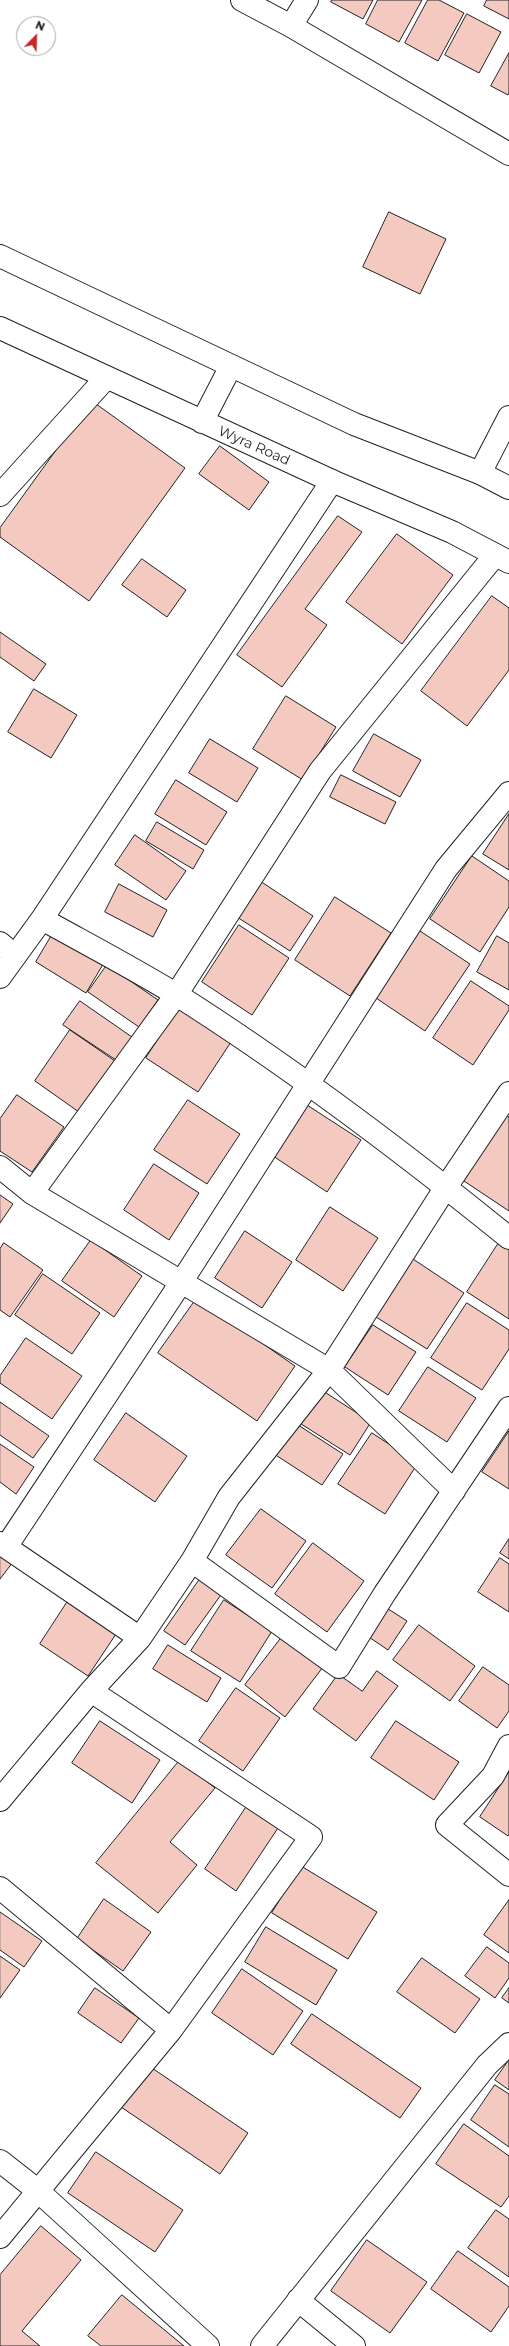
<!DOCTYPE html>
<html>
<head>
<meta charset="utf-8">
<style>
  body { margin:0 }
  #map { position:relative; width:509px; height:2346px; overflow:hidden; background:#fff; font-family:Montserrat,sans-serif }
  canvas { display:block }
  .north { position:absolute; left:16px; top:16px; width:40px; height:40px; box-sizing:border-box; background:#fff; border:1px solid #a7a7a7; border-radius:50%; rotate:23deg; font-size:11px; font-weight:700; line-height:16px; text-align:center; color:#222 }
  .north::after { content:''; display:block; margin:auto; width:14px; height:18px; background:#c62828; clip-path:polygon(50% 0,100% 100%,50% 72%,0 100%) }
</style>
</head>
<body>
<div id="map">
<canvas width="509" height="2346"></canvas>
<div class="north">N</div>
</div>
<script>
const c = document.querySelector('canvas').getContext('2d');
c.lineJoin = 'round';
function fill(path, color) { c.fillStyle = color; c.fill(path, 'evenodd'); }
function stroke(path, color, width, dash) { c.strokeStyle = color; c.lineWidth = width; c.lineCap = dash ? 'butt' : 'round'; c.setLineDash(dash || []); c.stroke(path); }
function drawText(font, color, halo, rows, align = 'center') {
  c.font = font + ' Montserrat,sans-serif'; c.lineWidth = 3; c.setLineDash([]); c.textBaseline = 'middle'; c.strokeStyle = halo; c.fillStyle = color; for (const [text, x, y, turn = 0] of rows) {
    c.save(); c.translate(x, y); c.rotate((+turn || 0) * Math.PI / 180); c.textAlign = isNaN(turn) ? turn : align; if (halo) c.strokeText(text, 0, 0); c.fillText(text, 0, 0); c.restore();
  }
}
const building = new Path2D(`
  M 332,0 L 373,0 L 363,19 L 331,2 Z
  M 378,0 L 422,0 L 399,42 L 366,24 Z
  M 428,0 L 439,0 L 464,13 L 438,61 L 405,43 Z
  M 487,0 L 509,0 L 509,19 L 484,6 Z
  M 467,14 L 501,32 L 479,73 L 445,55 Z
  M 509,53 L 509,93 L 508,95 L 491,86 Z
  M 389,212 L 446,239 L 420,294 L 363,267 Z
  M 92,401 L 185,468 L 89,601 L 0,537 L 0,528 Z
  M 220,446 L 269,482 L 249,510 L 199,474 Z
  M 338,516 L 362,532 L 305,609 L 327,625 L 282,687 L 237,655 Z
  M 397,534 L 453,575 L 402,644 L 346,602 Z
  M 142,559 L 186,590 L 167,617 L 122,585 Z
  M 492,596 L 509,608 L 509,670 L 467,726 L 421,691 Z
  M 0,632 L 46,664 L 34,681 L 0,657 Z
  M 34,689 L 77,715 L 51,758 L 8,732 Z
  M 286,696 L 336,727 L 303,780 L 253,749 Z
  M 374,734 L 421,760 L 400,797 L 353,771 Z
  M 210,739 L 258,768 L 237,802 L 189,773 Z
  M 341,775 L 396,802 L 385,824 L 330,797 Z
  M 176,780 L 227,812 L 206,845 L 155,814 Z
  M 509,814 L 509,870 L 483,854 Z
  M 157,822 L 204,850 L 193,869 L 146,841 Z
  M 135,835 L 186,871 L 166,900 L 115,865 Z
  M 472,856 L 509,881 L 509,907 L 480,952 L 430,919 Z
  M 260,881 L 313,916 L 290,951 L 237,917 Z
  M 119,884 L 167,910 L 153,937 L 105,912 Z
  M 335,897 L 391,933 L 350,996 L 295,960 Z
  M 239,925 L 289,958 L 252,1015 L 202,982 Z
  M 417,929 L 470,964 L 425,1031 L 373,996 Z
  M 55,930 L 105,961 L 86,993 L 36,962 Z
  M 497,936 L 509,943 L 509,990 L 477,972 Z
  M 107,965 L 158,1000 L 139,1027 L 88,992 Z
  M 471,981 L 509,1006 L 509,1010 L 473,1065 L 433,1038 Z
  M 80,1001 L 132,1037 L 116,1060 L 63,1025 Z
  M 181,1005 L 233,1039 L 198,1092 L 146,1058 Z
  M 70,1030 L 115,1061 L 79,1112 L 35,1081 Z
  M 17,1095 L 64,1127 L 32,1172 L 0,1151 L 0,1119 Z
  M 188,1100 L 240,1134 L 207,1184 L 154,1150 Z
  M 307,1105 L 361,1140 L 327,1192 L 273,1156 Z
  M 504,1114 L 509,1117 L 509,1211 L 461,1179 Z
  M 154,1164 L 199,1193 L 169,1240 L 124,1210 Z
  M 0,1195 L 13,1204 L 0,1223 Z
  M 330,1207 L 378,1238 L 343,1291 L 296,1260 Z
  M 245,1231 L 292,1262 L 262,1308 L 215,1278 Z
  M 91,1240 L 142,1276 L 114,1317 L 62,1281 Z
  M 500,1241 L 509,1246 L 509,1319 L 467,1292 Z
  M 4,1243 L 43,1270 L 10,1317 L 0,1310 L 0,1249 Z
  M 413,1259 L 464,1293 L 427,1349 L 376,1317 Z
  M 43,1274 L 100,1313 L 72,1354 L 15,1315 Z
  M 197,1298 L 295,1366 L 257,1421 L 158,1353 Z
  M 467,1303 L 509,1330 L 509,1349 L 482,1390 L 431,1358 Z
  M 373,1325 L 416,1352 L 388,1395 L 345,1367 Z
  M 26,1338 L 82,1376 L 52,1419 L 0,1383 L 0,1376 Z
  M 428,1367 L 476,1398 L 447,1442 L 399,1411 Z
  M 320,1389 L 371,1422 L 350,1455 L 298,1422 Z
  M 0,1402 L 49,1436 L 33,1458 L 0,1435 Z
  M 126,1413 L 187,1456 L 155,1502 L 94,1460 Z
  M 295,1423 L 343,1454 L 322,1485 L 274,1454 Z
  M 509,1431 L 509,1489 L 482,1472 Z
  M 372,1433 L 418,1463 L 385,1514 L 338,1484 Z
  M 0,1444 L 34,1467 L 16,1494 L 0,1482 Z
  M 261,1509 L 306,1541 L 272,1588 L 226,1555 Z
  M 509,1539 L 509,1559 L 500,1553 Z
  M 313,1543 L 364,1581 L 327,1632 L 275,1594 Z
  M 0,1546 L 16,1558 L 0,1579 Z
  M 500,1558 L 509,1564 L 509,1612 L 478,1592 Z
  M 202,1576 L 223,1592 L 185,1645 L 164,1631 Z
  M 224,1600 L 272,1631 L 240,1682 L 191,1651 Z
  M 68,1601 L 116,1634 L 88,1676 L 40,1644 Z
  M 382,1605 L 407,1621 L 388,1650 L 363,1633 Z
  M 419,1625 L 475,1666 L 450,1701 L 393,1660 Z
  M 282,1637 L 323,1667 L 285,1717 L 245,1685 Z
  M 168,1645 L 221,1678 L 207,1702 L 153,1669 Z
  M 483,1667 L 509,1685 L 509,1711 L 497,1728 L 459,1701 Z
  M 377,1671 L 398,1686 L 356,1741 L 313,1709 L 338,1674 L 362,1691 Z
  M 236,1688 L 280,1718 L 243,1771 L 199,1741 Z
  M 100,1721 L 160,1760 L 132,1803 L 72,1763 Z
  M 396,1721 L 459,1762 L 434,1800 L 371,1758 Z
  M 180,1760 L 215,1788 L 170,1842 L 197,1865 L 158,1913 L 96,1863 Z
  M 509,1772 L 509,1834 L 508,1836 L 480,1817 Z
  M 247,1806 L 278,1828 L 236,1891 L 205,1869 Z
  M 301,1866 L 377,1912 L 348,1959 L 272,1913 Z
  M 104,1899 L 151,1932 L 123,1971 L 77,1939 Z
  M 509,1900 L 509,1953 L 484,1935 Z
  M 0,1912 L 42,1941 L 24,1967 L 0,1950 Z
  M 266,1927 L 337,1970 L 316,2005 L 245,1962 Z
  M 487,1947 L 509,1963 L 509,1978 L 495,1998 L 465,1976 Z
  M 0,1956 L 20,1970 L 0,1998 Z
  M 422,1958 L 480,1999 L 455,2033 L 397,1992 Z
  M 242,1969 L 303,2011 L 273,2055 L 212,2013 Z
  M 95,1988 L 139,2018 L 121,2043 L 78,2013 Z
  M 509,1988 L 509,2003 L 502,1998 Z
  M 312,2014 L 421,2088 L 400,2118 L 291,2044 Z
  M 509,2060 L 509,2090 L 495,2080 Z
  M 149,2066 L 248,2133 L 220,2174 L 121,2107 Z
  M 495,2085 L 509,2094 L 509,2147 L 471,2120 Z
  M 464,2124 L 509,2156 L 509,2196 L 501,2207 L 436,2164 Z
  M 96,2152 L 183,2210 L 155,2252 L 68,2193 Z
  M 496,2210 L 509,2219 L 509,2277 L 468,2248 Z
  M 41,2226 L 81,2260 L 22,2331 L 40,2346 L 0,2346 L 0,2275 Z
  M 367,2240 L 427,2282 L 390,2333 L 331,2291 Z
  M 458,2251 L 509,2287 L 509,2306 L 491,2332 L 431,2289 Z
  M 122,2295 L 184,2346 L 101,2346 L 88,2336 Z`);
const minor = new Path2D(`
  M 242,0 L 291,26 L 509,154
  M 291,26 L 307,0
  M 480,473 L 509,417
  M 0,495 L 106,378
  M 42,919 C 87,944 133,968 177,995 C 292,1068 403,1152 509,1238
  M 0,943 L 14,955
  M 0,977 L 42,919 L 332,481
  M 0,1167 L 32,1193 L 329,1370 L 454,1491
  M 32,1193 L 176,995 L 320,771 L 495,555
  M 0,1543 L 140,1638
  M 6,1547 L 182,1281 L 446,869 L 509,793
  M 192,1561 L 339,1667 L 385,1593 L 509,1408
  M 509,1746 L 493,1776 L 447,1825 L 509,1875
  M 0,1800 L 91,1691 L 140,1638 L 192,1561 L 229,1497 L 329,1370 L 446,1187 L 509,1093
  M 0,1888 L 171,2030
  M 0,2161 L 37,2190 L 208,2346
  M 0,2237 L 171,2030 L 311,1837 L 91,1691
  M 298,2300 L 354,2346
  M 262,2346 L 487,2065 L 509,2044`);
const major = new Path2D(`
  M 0,256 L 354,424 L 480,473 L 509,488
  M 0,328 L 332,481 L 452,532 L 509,562
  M 202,422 L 231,366`);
const streetNames = [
  ["Wyra Road",254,446,24]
];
fill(building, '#f3c9c0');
stroke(building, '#222', 1);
stroke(minor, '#222', 24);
stroke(major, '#222', 24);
stroke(minor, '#fff', 22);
stroke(major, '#fff', 22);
drawText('14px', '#222', '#fff', streetNames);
</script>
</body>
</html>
